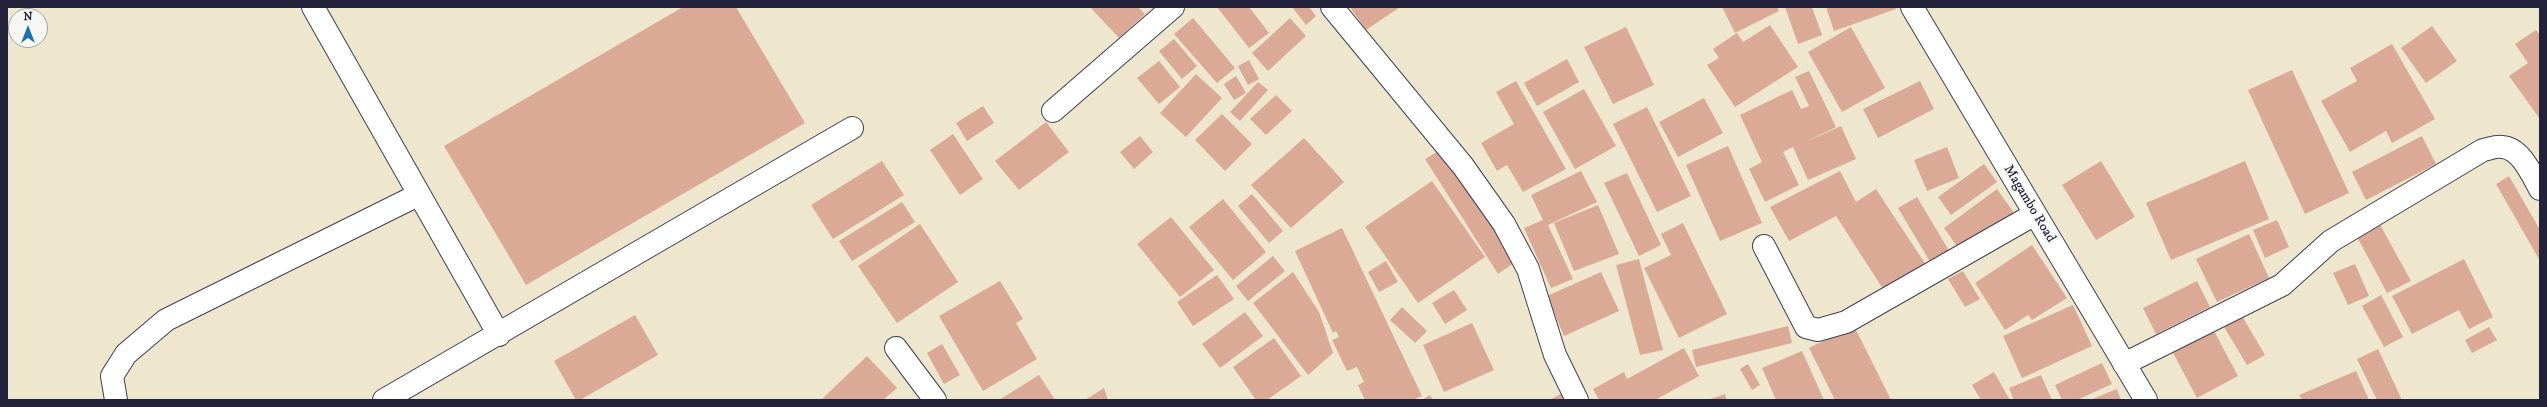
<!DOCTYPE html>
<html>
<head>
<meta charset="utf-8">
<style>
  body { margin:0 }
  #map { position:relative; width:2547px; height:407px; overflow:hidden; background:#efe6ce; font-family:"IM FELL DW Pica",serif }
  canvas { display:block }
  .frame { position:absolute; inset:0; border:8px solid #22223b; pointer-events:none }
  .north { position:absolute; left:8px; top:8px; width:40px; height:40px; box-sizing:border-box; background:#f6f6f2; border:1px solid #a1a1a9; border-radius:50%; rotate:0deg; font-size:11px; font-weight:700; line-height:16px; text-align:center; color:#22223b }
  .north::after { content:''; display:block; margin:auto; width:14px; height:18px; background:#1f6fb2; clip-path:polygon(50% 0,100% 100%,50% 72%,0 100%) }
</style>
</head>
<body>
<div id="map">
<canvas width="2547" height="407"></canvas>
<div class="frame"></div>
<div class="north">N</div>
</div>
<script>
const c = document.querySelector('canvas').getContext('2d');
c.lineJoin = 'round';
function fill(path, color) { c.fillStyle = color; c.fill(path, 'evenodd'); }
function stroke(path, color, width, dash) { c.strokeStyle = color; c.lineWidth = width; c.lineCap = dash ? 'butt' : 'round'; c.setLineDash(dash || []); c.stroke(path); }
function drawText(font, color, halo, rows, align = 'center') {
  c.font = font + ' "IM FELL DW Pica",serif'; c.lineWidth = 4; c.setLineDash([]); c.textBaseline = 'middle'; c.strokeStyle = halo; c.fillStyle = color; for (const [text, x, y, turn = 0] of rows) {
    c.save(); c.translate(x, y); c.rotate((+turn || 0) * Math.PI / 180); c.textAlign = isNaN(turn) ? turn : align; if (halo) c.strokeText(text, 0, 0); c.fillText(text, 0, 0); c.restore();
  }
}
const building = new Path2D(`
  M 683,7 L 736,7 L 805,123 L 526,285 L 444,146 Z
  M 1090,7 L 1138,7 L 1145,14 L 1119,38 Z
  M 1217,7 L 1249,7 L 1269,33 L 1249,48 Z
  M 1292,7 L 1309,7 L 1316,16 L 1306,25 Z
  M 1350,7 L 1400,7 L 1366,30 Z
  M 1722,7 L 1777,7 L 1779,11 L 1735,33 Z
  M 1785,7 L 1812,7 L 1822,35 L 1798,44 Z
  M 1826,7 L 1895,7 L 1896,9 L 1834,31 Z
  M 1193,18 L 1235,68 L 1217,83 L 1174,34 Z
  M 1290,18 L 1306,36 L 1268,71 L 1252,53 Z
  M 1770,25 L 1798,67 L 1735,107 L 1707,65 L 1719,58 L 1713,49 L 1737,33 L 1743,42 Z
  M 2432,26 L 2457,61 L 2426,83 L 2401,48 Z
  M 1626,27 L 1654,85 L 1613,104 L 1584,47 Z
  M 1851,27 L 1885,88 L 1842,112 L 1808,52 Z
  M 2536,30 L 2540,35 L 2540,119 L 2509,76 L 2528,63 L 2515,44 Z
  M 1174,39 L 1197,66 L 1182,79 L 1159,51 Z
  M 2392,44 L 2435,119 L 2392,143 L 2386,131 L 2350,152 L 2321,101 L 2357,81 L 2350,68 Z
  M 1567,59 L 1579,82 L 1537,106 L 1524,83 Z
  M 1249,60 L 1259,79 L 1248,85 L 1238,66 Z
  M 1159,61 L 1180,87 L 1159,104 L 1137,78 Z
  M 2292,70 L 2349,193 L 2305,214 L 2248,90 Z
  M 1809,71 L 1836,127 L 1805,142 L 1841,126 L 1856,159 L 1808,180 L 1793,147 L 1783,152 L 1799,185 L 1765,202 L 1749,169 L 1762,162 L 1740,115 L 1792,90 L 1801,109 L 1809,106 L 1795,77 Z
  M 1196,74 L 1222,98 L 1186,137 L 1160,113 Z
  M 1236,76 L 1246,93 L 1234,100 L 1224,84 Z
  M 1516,81 L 1566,169 L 1523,192 L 1507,165 L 1497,171 L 1481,143 L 1514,124 L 1496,92 Z
  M 1920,81 L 1934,109 L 1878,138 L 1863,109 Z
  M 1258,82 L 1268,90 L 1240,121 L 1230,112 Z
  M 1584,89 L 1616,146 L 1575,169 L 1543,112 Z
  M 1276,95 L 1292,111 L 1266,135 L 1250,119 Z
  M 1704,98 L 1723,133 L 1678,157 L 1659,122 Z
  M 983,106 L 994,123 L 967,141 L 956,123 Z
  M 1647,107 L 1691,196 L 1657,212 L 1613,124 Z
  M 1222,114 L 1252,144 L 1225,171 L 1195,140 Z
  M 1046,122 L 1069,152 L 1019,190 L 995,161 Z
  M 953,134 L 983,179 L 960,195 L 930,150 Z
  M 1140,136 L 1153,152 L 1134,169 L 1120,152 Z
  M 2422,136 L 2436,164 L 2366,200 L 2352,172 Z
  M 1304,138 L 1344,182 L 1291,228 L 1251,185 Z
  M 1728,146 L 1762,223 L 1720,241 L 1686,165 Z
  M 1947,147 L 1959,178 L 1927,191 L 1914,160 Z
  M 1442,149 L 1517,261 L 1498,274 L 1425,159 Z
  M 882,161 L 904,195 L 833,239 L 811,205 Z
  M 2101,161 L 2135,217 L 2096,240 L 2062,185 Z
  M 2245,161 L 2269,219 L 2171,260 L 2146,203 Z
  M 1984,164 L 1997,182 L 1951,215 L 1938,197 Z
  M 1581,171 L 1597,202 L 1548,225 L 1573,279 L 1551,288 L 1524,228 L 1543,220 L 1531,195 Z
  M 1840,171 L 1856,202 L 1876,189 L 1926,265 L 1885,292 L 1836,216 L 1789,241 L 1770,207 Z
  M 1627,173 L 1661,245 L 1639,256 L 1604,183 Z
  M 2509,176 L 2540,230 L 2540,261 L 2496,184 Z
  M 1432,181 L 1485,257 L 1418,303 L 1365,227 Z
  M 1997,189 L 2014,213 L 1961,252 L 1944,228 Z
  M 1252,194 L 1283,231 L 1269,243 L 1238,206 Z
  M 1917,197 L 1951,254 L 1932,265 L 1898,208 Z
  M 1223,199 L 1266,252 L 1233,280 L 1189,227 Z
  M 902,202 L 915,222 L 852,261 L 839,241 Z
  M 1598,205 L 1619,254 L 1574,271 L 1554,223 Z
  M 1171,217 L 1214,270 L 1180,297 L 1137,244 Z
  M 2377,219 L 2411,281 L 2387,293 L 2354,231 Z
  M 2277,220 L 2289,247 L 2265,258 L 2253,230 Z
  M 1683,223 L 1727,314 L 1679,338 L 1644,268 L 1671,255 L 1661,234 Z
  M 920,224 L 958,282 L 897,323 L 858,266 Z
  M 1342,228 L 1422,396 L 1413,400 L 1365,400 L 1358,385 L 1364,382 L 1357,367 L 1347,371 L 1332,340 L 1339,337 L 1336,331 L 1333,333 L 1295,251 Z
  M 2249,234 L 2269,278 L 2217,302 L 2196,259 Z
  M 2032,245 L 2067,298 L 2032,320 L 2028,315 L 2005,330 L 1975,283 Z
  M 1273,256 L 1285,271 L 1248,301 L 1236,286 Z
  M 1639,259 L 1663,350 L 1640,355 L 1616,265 Z
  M 2464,259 L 2493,317 L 2469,329 L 2459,310 L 2412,334 L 2392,296 Z
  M 1386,261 L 1398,282 L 1379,292 L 1368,272 Z
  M 2355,264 L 2369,296 L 2348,305 L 2333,273 Z
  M 1963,271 L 1980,299 L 1965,307 L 1948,279 Z
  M 1293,272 L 1319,312 L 1333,353 L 1308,375 L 1253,303 Z
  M 1601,272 L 1619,311 L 1564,336 L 1547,296 Z
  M 1217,275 L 1234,299 L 1193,326 L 1177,302 Z
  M 1000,281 L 1023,319 L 1016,323 L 1037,359 L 983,391 L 939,316 Z
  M 2197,281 L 2210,307 L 2156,334 L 2143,308 Z
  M 1454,290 L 1467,310 L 1445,324 L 1432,303 Z
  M 2381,295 L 2403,337 L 2384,347 L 2362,306 Z
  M 2073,305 L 2092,346 L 2022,378 L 2003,336 Z
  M 1402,307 L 1427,331 L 1415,343 L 1390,320 Z
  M 1245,312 L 1263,336 L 1220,368 L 1202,344 Z
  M 635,315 L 658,355 L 580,400 L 576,400 L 554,361 Z
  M 2242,316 L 2265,355 L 2247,365 L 2224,327 Z
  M 1472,323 L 1494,370 L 1444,392 L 1423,345 Z
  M 1788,326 L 1792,343 L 1696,367 L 1692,350 Z
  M 1854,326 L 1891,400 L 1835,400 L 1809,348 Z
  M 2489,327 L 2497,340 L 2472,353 L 2465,340 Z
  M 2213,329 L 2238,376 L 2197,398 L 2172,351 Z
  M 1274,338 L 1301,376 L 1267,400 L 1256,400 L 1233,367 Z
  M 942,344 L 960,375 L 944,384 L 927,353 Z
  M 1684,348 L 1699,376 L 1655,400 L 1599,400 L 1593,389 L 1624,372 L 1627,379 Z
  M 2378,349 L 2402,400 L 2377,400 L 2357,359 Z
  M 1802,351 L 1824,400 L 1776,400 L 1762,368 Z
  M 867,356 L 897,388 L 883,400 L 821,400 Z
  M 2102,363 L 2112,384 L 2077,400 L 2062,400 L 2055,385 Z
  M 1748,364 L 1760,385 L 1752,390 L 1740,369 Z
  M 2356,371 L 2369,400 L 2302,400 L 2299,395 Z
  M 1994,372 L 2010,400 L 1981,400 L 1972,385 Z
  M 1039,375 L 1055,400 L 999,400 Z
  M 2041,375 L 2052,400 L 2014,400 L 2009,388 Z
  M 1104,388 L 1108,400 L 1085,400 Z
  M 2117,389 L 2121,400 L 2090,400 Z
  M 1564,392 L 1569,400 L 1550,400 Z
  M 1725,394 L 1727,400 L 1708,400 Z
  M 1430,395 L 1433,400 L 1422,400 Z`);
const minor = new Path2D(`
  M 313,7 L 499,335
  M 1332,7 L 1463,166 L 1504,224 L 1528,269 L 1555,355 L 1577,400
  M 1912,7 L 2146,400
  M 1053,111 L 1173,7
  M 1764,246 L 1806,327 L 1818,330 L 1846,322 L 2035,214
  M 896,348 L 935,400
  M 2124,364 L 2282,285 L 2331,241 L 2483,150 C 2489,149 2496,146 2502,147 C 2521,148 2532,175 2540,189
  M 116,400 L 112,376 L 126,354 L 166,320 L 418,195
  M 384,400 L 852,128`);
const streetNames = [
  ["Magambo Road",2029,204,59]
];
fill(building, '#daaa96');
stroke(minor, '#413f51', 24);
stroke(minor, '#fff', 22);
drawText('14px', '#22223b', '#f6f6f2', streetNames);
</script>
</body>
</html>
